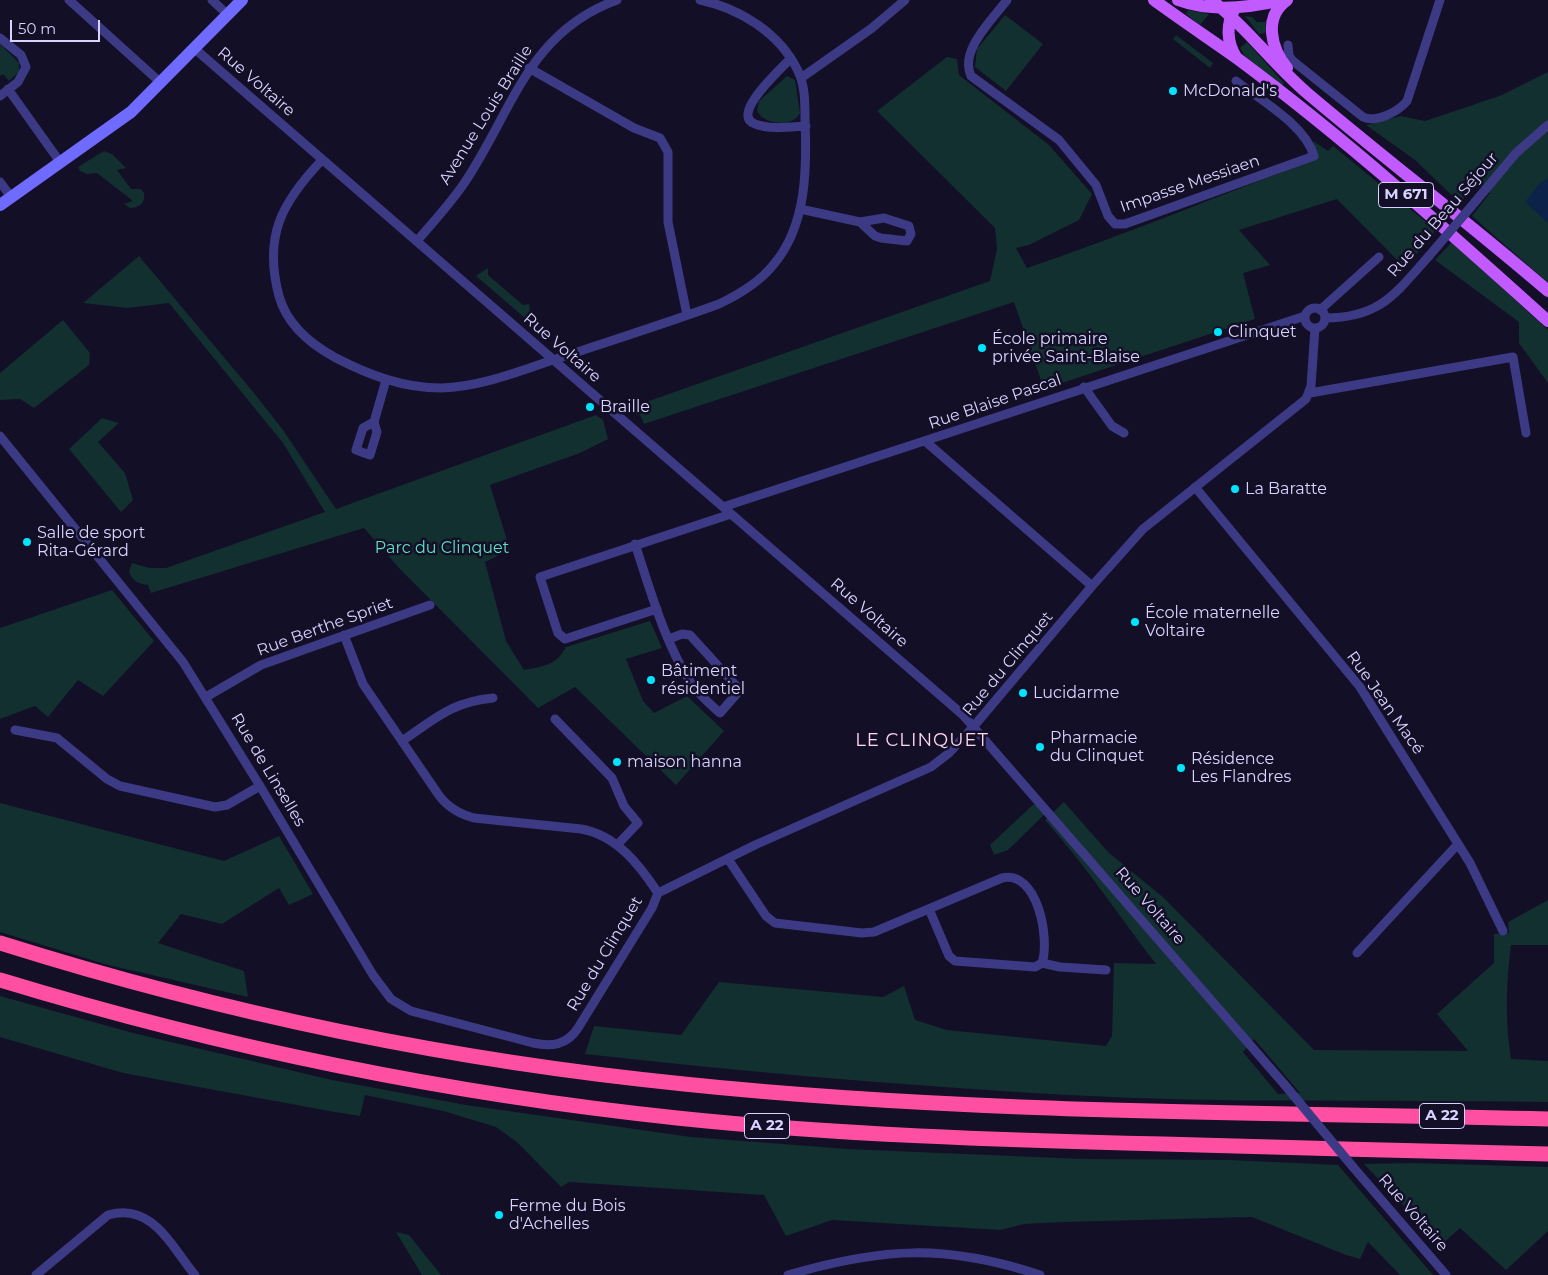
<!DOCTYPE html>
<html>
<head>
<meta charset="utf-8">
<style>
  body { margin:0 }
  #map { position:relative; width:1548px; height:1275px; overflow:hidden; background:#130f26; font-family:Montserrat,sans-serif }
  canvas { display:block }
  .scale { position:absolute; left:10px; top:20px; width:90px; height:22px; box-sizing:border-box; border:2px solid #d9d4ff; border-top:0; padding-left:6px; font-size:15px; line-height:18px; white-space:nowrap; color:#d9d4ff; -webkit-text-stroke:4px #130f26; paint-order:stroke }
</style>
</head>
<body>
<div id="map">
<canvas width="1548" height="1275"></canvas>
<div class="scale">50 m</div>
</div>
<script>
const c = document.querySelector('canvas').getContext('2d');
c.lineJoin = 'round';
function fill(path, color) { c.fillStyle = color; c.fill(path, 'evenodd'); }
function stroke(path, color, width, dash) { c.strokeStyle = color; c.lineWidth = width; c.lineCap = dash ? 'butt' : 'round'; c.setLineDash(dash || []); c.stroke(path); }
function drawText(font, color, halo, rows, align = 'center') {
  c.font = font + ' Montserrat,sans-serif'; c.lineWidth = 5; c.setLineDash([]); c.textBaseline = 'middle'; c.strokeStyle = halo; c.fillStyle = color; for (const [text, x, y, turn = 0] of rows) {
    c.save(); c.translate(x, y); c.rotate((+turn || 0) * Math.PI / 180); c.textAlign = isNaN(turn) ? turn : align; if (halo) c.strokeText(text, 0, 0); c.fillText(text, 0, 0); c.restore();
  }
}
const green = new Path2D(`
  M 1188,10 L 1209,14 L 1200,25 L 1186,14 Z
  M 1005,15 L 1043,44 L 1006,91 L 975,67 L 977,49 Z
  M 1245,16 L 1252,17 L 1257,22 L 1266,22 L 1265,33 L 1259,34 Z
  M 1176,35 L 1213,63 L 1210,68 L 1173,39 Z
  M 1247,42 L 1284,83 L 1282,86 L 1245,56 L 1240,48 Z
  M 0,44 L 19,63 L 19,72 L 9,81 L 3,74 L 0,76 Z
  M 947,57 L 957,59 L 959,75 L 1049,145 L 1092,194 L 1079,220 L 1029,245 L 1016,248 L 1027,268 C 1125,235 1220,195 1317,159 L 1313,141 L 1328,151 L 1333,146 L 1436,230 L 1405,268 L 1337,199 L 1239,230 L 1270,265 L 1243,273 L 1255,319 L 1044,389 L 1014,302 L 644,424 L 640,415 L 634,414 L 629,408 L 990,281 L 997,249 L 995,228 L 877,111 Z
  M 1548,72 L 1548,283 L 1472,216 L 1490,193 L 1476,184 L 1460,203 L 1415,160 L 1366,125 L 1401,116 L 1425,121 L 1502,95 Z
  M 787,76 L 795,80 L 800,113 C 794,128 762,125 757,110 L 759,101 Z
  M 104,151 L 112,154 L 126,168 L 117,170 L 131,189 L 141,189 L 144,193 C 146,203 139,208 130,208 L 124,204 L 133,201 L 97,173 L 87,174 L 80,171 L 78,167 Z
  M 1452,242 L 1548,330 L 1548,383 L 1519,343 L 1519,322 L 1435,260 Z
  M 139,256 L 254,393 L 283,430 L 336,509 L 596,415 L 603,420 L 608,439 L 580,453 L 490,485 L 510,550 L 485,562 L 506,641 L 524,670 C 543,666 556,666 566,647 L 650,621 L 662,648 L 626,659 L 643,701 L 654,713 L 687,696 L 724,731 L 676,785 L 575,687 L 538,708 L 399,568 L 364,528 L 151,593 L 148,585 C 137,583 132,581 129,571 L 132,563 L 149,568 L 166,568 L 325,512 L 283,443 L 169,303 L 127,308 L 83,303 Z
  M 488,268 L 488,275 L 523,305 L 529,304 L 530,311 L 525,318 L 476,276 Z
  M 63,320 L 90,353 L 89,365 L 34,408 L 20,399 L 0,400 L 0,373 Z
  M 102,418 L 119,423 L 98,442 L 125,473 L 133,500 L 121,512 L 69,449 Z
  M 112,590 L 154,641 L 103,696 L 78,680 L 48,717 L 35,706 L 0,719 L 0,628 Z
  M 1036,802 L 1046,813 L 1008,850 L 994,855 L 990,845 Z
  M 1064,802 L 1108,852 L 1164,898 L 1314,1050 L 1468,1051 L 1437,1014 L 1494,963 L 1494,934 L 1509,933 L 1508,922 L 1548,900 L 1548,945 L 1511,945 C 1506,986 1505,1019 1511,1059 L 1548,1061 L 1548,1102 C 1388,1099 1228,1104 1068,1095 C 907,1086 745,1072 585,1054 L 594,1026 L 681,1035 L 719,982 L 883,997 L 904,986 L 915,1020 L 947,1030 L 1106,1046 L 1112,1036 L 1114,963 L 1156,964 C 1119,916 1086,866 1045,820 ZM 1254,1039 L 1255,1040 L 1300,1093 L 1278,1094 L 1243,1052 Z
  M 0,803 L 224,861 L 279,836 L 313,894 L 289,905 L 279,888 L 222,924 L 181,914 L 158,943 L 244,971 L 248,997 L 108,965 L 0,932 Z
  M 0,996 L 133,1033 L 332,1080 L 466,1105 L 691,1137 L 848,1149 L 988,1155 L 1086,1159 L 1230,1160 L 1338,1165 L 1433,1275 L 1400,1275 L 1368,1242 L 1360,1259 L 1346,1255 L 1252,1217 L 1065,1222 L 1024,1224 L 1001,1230 L 832,1220 L 786,1236 L 764,1195 L 569,1182 L 561,1187 L 517,1142 L 496,1127 L 443,1111 L 365,1095 L 360,1116 L 329,1111 L 123,1073 L 0,1037 Z
  M 1414,1163 L 1548,1167 L 1548,1231 L 1506,1270 L 1460,1228 L 1441,1245 L 1364,1164 Z
  M 396,1232 L 409,1235 L 441,1275 L 422,1275 Z`);
const water = new Path2D(`
  M 1548,178 L 1548,223 L 1525,202 L 1539,184 Z`);
const street = new Path2D(`
  M 69,0 L 161,83
  M 212,0 L 228,15
  M 1007,0 C 992,20 959,51 971,76 L 1059,140 L 1096,185 L 1108,216 L 1115,224 L 1125,224 L 1314,156 C 1305,125 1262,101 1236,81
  M 0,38 L 21,55 L 26,67 L 18,82 L 0,96
  M 1288,45 L 1289,56 L 1293,61 L 1363,117 C 1376,123 1398,112 1407,101 L 1440,0
  M 195,49 L 963,715 L 1284,1084
  M 791,58 C 782,68 729,115 755,124 C 770,130 790,127 806,126
  M 529,68 L 634,128 L 660,138 L 668,152 L 668,222 L 687,315
  M 801,78 L 872,28 L 905,0
  M 8,89 L 60,162
  M 322,160 C 282,202 263,236 279,296 C 287,325 310,344 336,358 C 369,375 403,388 441,388 C 484,387 527,368 568,355 C 619,338 670,322 719,304 C 740,294 760,282 774,264 C 807,225 807,167 805,119 C 805,103 805,85 798,71 C 780,33 739,8 700,0
  M 0,182 L 11,197
  M 1475,202 L 1516,153 L 1548,125
  M 800,209 L 860,222 L 875,236 L 881,238 L 907,241 L 911,234 L 909,226 L 884,218 L 860,222
  M 417,241 C 433,222 451,203 465,182 C 512,112 528,32 617,0
  M1305 318a10 10 0 1 1 20 0a10 10 0 1 1-20 0Z
  M 1320,310 L 1379,257
  M 1325,318 C 1380,318 1395,294 1429,256
  M 1084,387 L 1112,426 L 1124,433
  M 1310,393 L 1513,357 L 1526,433
  M 374,422 L 377,432 L 370,455 L 356,450 L 363,428 L 374,422 L 386,380
  M 0,436 L 183,662 L 260,786 L 373,975 L 391,999 L 411,1011 L 533,1043 C 552,1047 567,1045 578,1028 L 652,908 L 658,893
  M 925,441 L 1092,586
  M 1195,487 L 1360,687 L 1470,863 L 1503,931
  M 723,507 L 1305,316
  M 635,544 C 650,589 665,644 691,683 C 699,695 710,704 720,713 L 740,690 L 690,635 L 682,634 L 669,639
  M 657,609 L 565,639 L 558,633 L 540,577 L 731,514
  M 344,635 L 363,684 L 438,794 C 447,807 459,814 474,818 L 581,829 C 616,835 639,864 658,893
  M 206,697 L 261,665 L 430,605
  M 555,719 L 612,778 L 624,806 L 638,823 L 618,844
  M 15,730 L 57,738 L 107,779 L 120,786 L 215,807 L 227,805 L 260,786
  M 402,741 C 435,719 451,702 493,698
  M 728,859 L 766,916 L 775,923 L 862,933 L 874,932 L 1002,878 C 1038,870 1050,939 1042,963 L 1035,967 L 955,961 L 949,956 L 929,909
  M 658,893 L 755,845 L 931,767 L 949,753 L 974,726 L 1092,586 L 1143,529 L 1306,399 L 1311,386 L 1315,328
  M 1357,953 L 1458,844
  M 1042,963 L 1060,967 L 1106,970
  M 1353,1167 L 1446,1275
  M 36,1275 L 108,1215 C 152,1202 171,1246 195,1275
  M 788,1275 C 883,1247 946,1244 1040,1275`);
const secondary = new Path2D(`
  M 0,205 L 131,112 L 242,0`);
const primary = new Path2D(`
  M 1154,0 C 1181,20 1210,39 1238,59 C 1346,139 1448,231 1548,321
  M 1178,0 C 1210,12 1249,8 1282,0
  M 1211,0 C 1247,27 1273,64 1307,93 C 1386,160 1469,223 1548,291
  M 1234,10 C 1226,25 1227,43 1236,57
  M 1287,68 C 1271,48 1263,17 1287,0`);
const highway = new Path2D(`
  M 0,943 C 222,1013 452,1061 684,1084 C 971,1114 1260,1112 1548,1119
  M 0,980 C 220,1047 447,1094 677,1118 C 838,1135 1001,1140 1163,1144 C 1291,1148 1420,1151 1548,1154`);
const streetBridge = new Path2D(`
  M 1429,256 L 1475,202
  M 1284,1084 L 1353,1167`);
const markers = [
  [1173,91,5,"#00e5ff"],
  [1218,332,5,"#00e5ff"],
  [982,348,5,"#00e5ff"],
  [590,407,5,"#00e5ff"],
  [1235,489,5,"#00e5ff"],
  [27,542,5,"#00e5ff"],
  [1135,622,5,"#00e5ff"],
  [651,680,5,"#00e5ff"],
  [1023,693,5,"#00e5ff"],
  [1040,747,5,"#00e5ff"],
  [617,762,5,"#00e5ff"],
  [1181,768,5,"#00e5ff"],
  [499,1215,5,"#00e5ff"]
];
const shields = [
  [1406,195,55],
  [1442,1116,45],
  [767,1126,45]
];
const shieldNames = [
  ["M 671",1406,195],
  ["A 22",1442,1116],
  ["A 22",767,1126]
];
const streetNames = [
  ["Rue Voltaire",256,82,41],
  ["Avenue Louis Braille",486,115,-58],
  ["Impasse Messiaen",1190,184,-19],
  ["Rue du Beau Séjour",1443,215,-49],
  ["Rue Voltaire",562,348,41],
  ["Rue Blaise Pascal",995,402,-19],
  ["Rue Voltaire",869,613,41],
  ["Rue Berthe Spriet",325,627,-20],
  ["Rue du Clinquet",1008,664,-50],
  ["Rue Jean Macé",1385,703,55],
  ["Rue de Linselles",268,770,59],
  ["Rue Voltaire",1150,906,49],
  ["Rue du Clinquet",605,954,-59],
  ["Rue Voltaire",1413,1213,49]
];
const poiNames = [
  ["McDonald's",1183,91],
  ["Clinquet",1228,332],
  ["École primaire",992,339],
  ["privée Saint-Blaise",992,357],
  ["Braille",600,407],
  ["La Baratte",1245,489],
  ["Salle de sport",37,533],
  ["Rita-Gérard",37,551],
  ["École maternelle",1145,613],
  ["Voltaire",1145,631],
  ["Bâtiment",661,671],
  ["résidentiel",661,689],
  ["Lucidarme",1033,693],
  ["Pharmacie",1050,738],
  ["du Clinquet",1050,756],
  ["Résidence",1191,759],
  ["Les Flandres",1191,777],
  ["maison hanna",627,762],
  ["Ferme du Bois",509,1206],
  ["d'Achelles",509,1224]
];
const parkNames = [
  ["Parc du Clinquet",442,548]
];
const neighbourhoodNames = [
  ["LE CLINQUET",922,741]
];
fill(green, '#12302f');
fill(water, '#0c2248');
stroke(street, '#3d3a85', 9);
stroke(secondary, '#6f6bff', 12);
stroke(primary, '#c25bff', 12);
stroke(highway, '#ff4fa3', 15);
stroke(streetBridge, '#3d3a85', 9);
for (const [x, y, r, color] of markers) { const dot = new Path2D(); dot.arc(x, y, r, 0, 2 * Math.PI); c.fillStyle = color; c.fill(dot); stroke(dot, '#130f26', 2); }
for (const [x, y, w] of shields) { const box = new Path2D(); box.roundRect(x - w / 2, y - 12.5, w, 25, 4); c.fillStyle = '#130f26'; c.fill(box); stroke(box, '#d9d4ff', 1); }
drawText('bold 15px', '#d9d4ff', null, shieldNames);
drawText('16px', '#d9d4ff', '#130f26', streetNames);
drawText('16px', '#d9d4ff', '#130f26', poiNames, 'left');
drawText('16px', '#5fe0c0', '#130f26', parkNames);
c.letterSpacing = '1px';
drawText('18px', '#ffd6f0', '#130f26', neighbourhoodNames);
c.letterSpacing = '0px';
</script>
</body>
</html>
